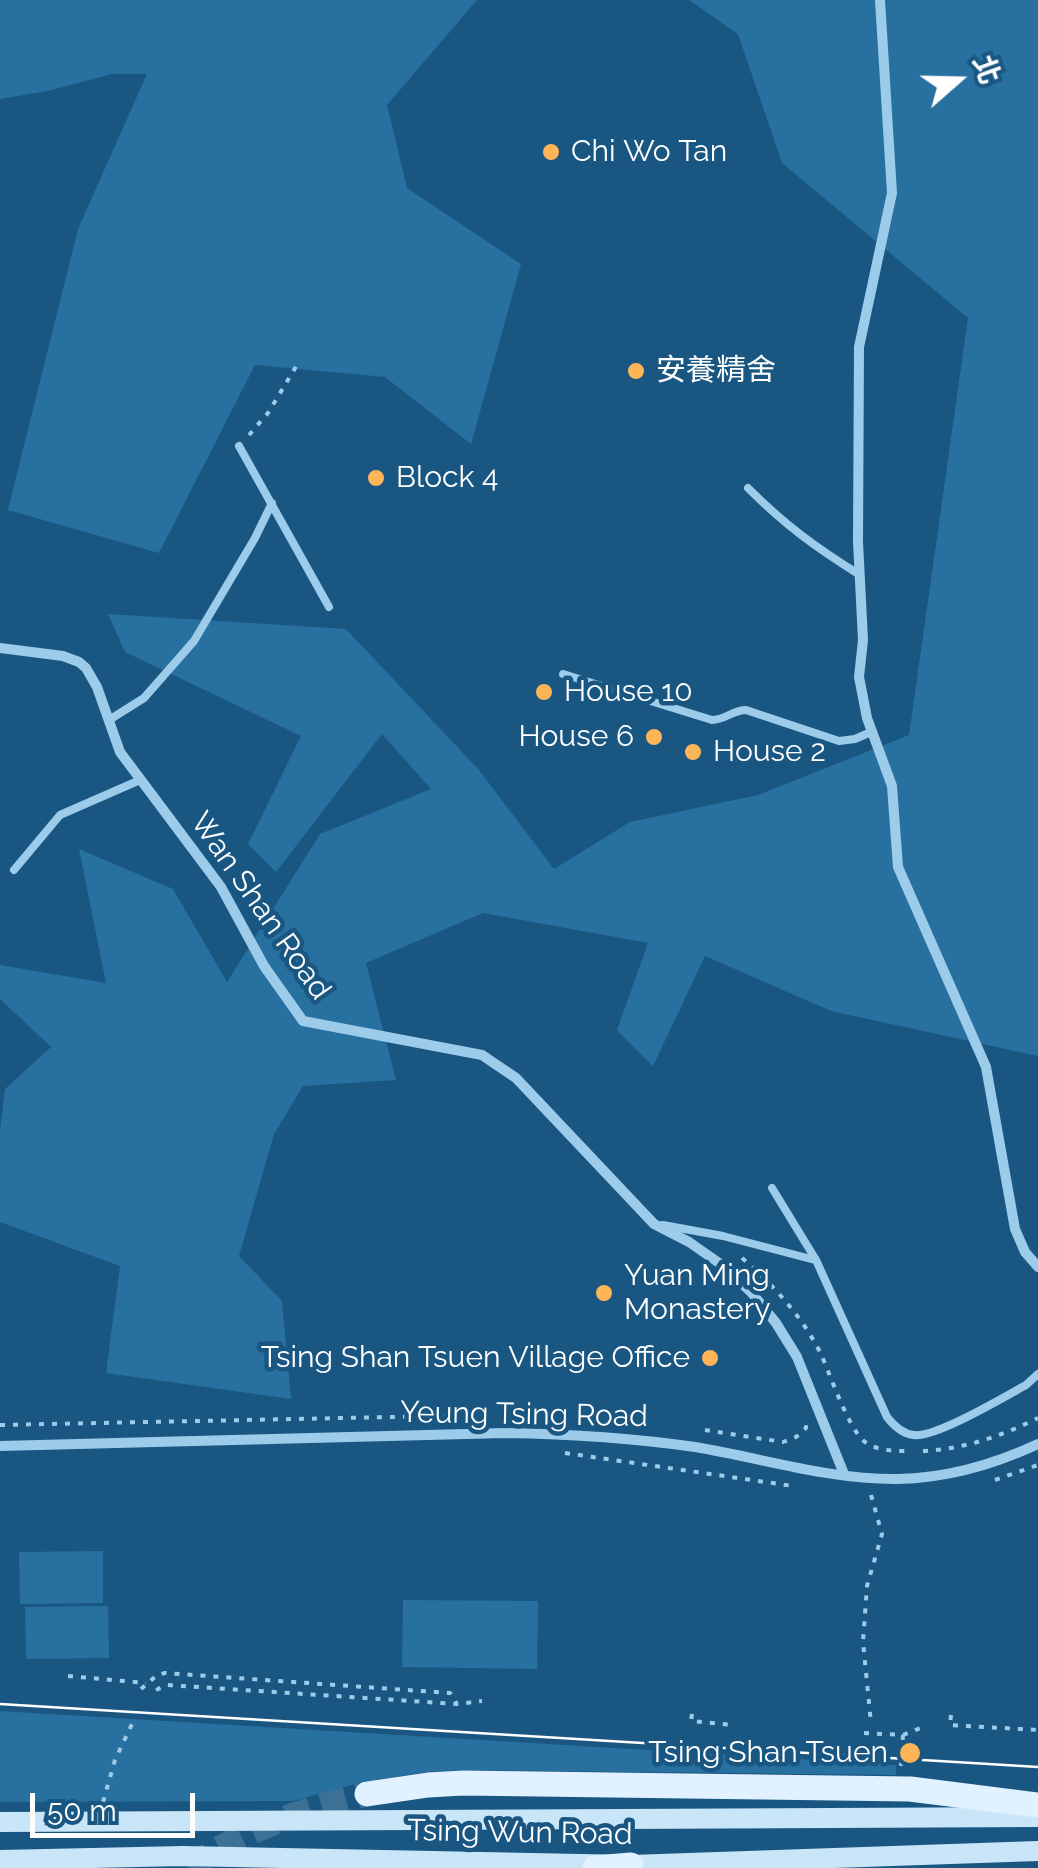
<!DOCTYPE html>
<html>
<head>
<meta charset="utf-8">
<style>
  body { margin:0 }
  #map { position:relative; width:1038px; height:1868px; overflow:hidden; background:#195782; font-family:Raleway,"Noto Sans TC",sans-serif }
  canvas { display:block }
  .north { position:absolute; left:908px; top:30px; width:100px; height:100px; -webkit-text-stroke:8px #195782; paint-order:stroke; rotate:70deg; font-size:28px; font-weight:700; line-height:40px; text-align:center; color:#fff }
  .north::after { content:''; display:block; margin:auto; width:35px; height:45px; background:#fff; clip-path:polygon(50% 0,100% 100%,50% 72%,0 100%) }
  .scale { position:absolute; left:30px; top:1793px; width:165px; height:45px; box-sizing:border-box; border:5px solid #fff; border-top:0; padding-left:12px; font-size:30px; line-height:35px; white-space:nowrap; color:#fff; -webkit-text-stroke:8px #195782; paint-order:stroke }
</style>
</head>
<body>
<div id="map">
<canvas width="1038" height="1868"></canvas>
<div class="north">北</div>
<div class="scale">50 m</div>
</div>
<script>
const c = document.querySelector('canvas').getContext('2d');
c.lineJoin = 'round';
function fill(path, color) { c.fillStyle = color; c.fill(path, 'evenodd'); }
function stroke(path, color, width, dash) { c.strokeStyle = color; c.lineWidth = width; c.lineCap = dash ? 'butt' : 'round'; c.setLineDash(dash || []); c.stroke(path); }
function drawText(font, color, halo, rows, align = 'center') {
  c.font = font + ' Raleway,"Noto Sans TC",sans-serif'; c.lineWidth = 9; c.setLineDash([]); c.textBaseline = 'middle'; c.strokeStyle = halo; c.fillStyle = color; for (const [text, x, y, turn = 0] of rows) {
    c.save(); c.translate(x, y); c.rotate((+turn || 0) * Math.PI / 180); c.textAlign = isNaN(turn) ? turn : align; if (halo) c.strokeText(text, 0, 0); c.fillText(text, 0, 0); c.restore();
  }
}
const green = new Path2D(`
  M 0,0 L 477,0 L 387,105 L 407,188 L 521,264 L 471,444 L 385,377 L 255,365 L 159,553 L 8,510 L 78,229 L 147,74 L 112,74 L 48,91 L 0,99 Z
  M 689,0 L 1038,0 L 1038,1056 L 831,1011 L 705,956 L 653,1066 L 617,1030 L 648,943 L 483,913 L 366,963 L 396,1080 L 303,1086 L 274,1134 L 239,1256 L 282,1301 L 291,1399 L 106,1373 L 120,1266 L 0,1222 L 0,1130 L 5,1089 L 51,1047 L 0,999 L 0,965 L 106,983 L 79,849 L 173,889 L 227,982 L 320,834 L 431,789 L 382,734 L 276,872 L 248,844 L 301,736 L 125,652 L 108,614 L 346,629 L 479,770 L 554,869 L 630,822 L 758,795 L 909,735 L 968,318 L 782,163 L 738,34 Z
  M 103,1551 L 103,1603 L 20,1604 L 19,1552 Z
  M 403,1600 L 538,1601 L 537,1669 L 402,1667 Z
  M 108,1606 L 109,1658 L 26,1659 L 25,1607 Z
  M 0,1711 L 896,1765 L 896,1775 L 461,1770 L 427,1772 L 359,1783 L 293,1801 L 0,1802 Z`);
const primaryTunnel = new Path2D(`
  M 188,1868 C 242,1831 303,1809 367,1794`);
const path = new Path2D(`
  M 249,435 L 268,413 L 300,360
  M 742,1258 C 774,1286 800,1314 820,1352 C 830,1373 848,1429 865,1442 C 878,1451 894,1451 909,1451
  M 0,1425 L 491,1415
  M 705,1430 L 783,1442 L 796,1437 L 806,1428 L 806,1424
  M 923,1451 C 964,1449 1002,1436 1038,1418
  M 565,1453 L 793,1486
  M 995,1480 L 1038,1465
  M 871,1495 L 882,1534 L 867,1586 L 863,1642 L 871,1723
  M 68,1676 L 146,1683
  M 141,1689 L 157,1675 L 165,1673 L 450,1693 L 457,1704
  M 156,1690 L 167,1685 L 457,1704 L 482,1701
  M 692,1714 L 691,1721 L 732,1725
  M 951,1715 L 950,1725 L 1038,1730
  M 864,1733 L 903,1735 L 901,1766
  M 903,1735 L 923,1727
  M 103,1802 L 115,1760 L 133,1722`);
const lane = new Path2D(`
  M 239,446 L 329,607
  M 748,488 C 785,525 815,547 860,575
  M 563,674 L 712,720 C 725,720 733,710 746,710 L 839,741 L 855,739 L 871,732
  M 109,720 L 144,698 L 194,641 L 255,538 L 272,503
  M 14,870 L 60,815 L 140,780
  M 772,1188 L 816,1260 L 887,1417 C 894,1426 902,1434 914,1435 C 935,1438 1004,1397 1026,1385 L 1038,1374
  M 663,1225 L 723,1236 L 815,1260`);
const street = new Path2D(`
  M 880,0 L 892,193 L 859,347 L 858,542 L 863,640 L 859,677 L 867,718 L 892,786 L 898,867 L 986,1067 L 1015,1229 L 1025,1252 L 1038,1267
  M 0,648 L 63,656 L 79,662 L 86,668 L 97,687 L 120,752 L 221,887 L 264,966 L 303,1021 L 482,1055 L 516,1078 L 654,1224 L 689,1242 L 722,1265 L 751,1292 L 776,1323 L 797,1357 L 844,1474
  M 0,1446 L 505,1433 C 569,1434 632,1438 695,1447 C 762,1458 830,1480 898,1479 C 947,1478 995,1464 1038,1444`);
const secondary = new Path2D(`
  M 0,1822 L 1038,1817
  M 0,1860 L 183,1856 L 631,1865 L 1038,1851`);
const primary = new Path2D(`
  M 367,1794 L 428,1785 L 463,1783 L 910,1789 L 1038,1805
  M 595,1868 L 631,1865`);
const tram = new Path2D(`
  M 0,1704 L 1038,1767`);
const markers = [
  [551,152,10,"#feb558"],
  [636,371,10,"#feb558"],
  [376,478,10,"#feb558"],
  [544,692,10,"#feb558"],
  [654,737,10,"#feb558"],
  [693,752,10,"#feb558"],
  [604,1293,10,"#feb558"],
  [710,1358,10,"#feb558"],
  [910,1753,12,"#feb558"]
];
const poiNames = [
  ["Chi Wo Tan",571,152],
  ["安養精舍",656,371],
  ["Block 4",396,478],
  ["House 10",564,692],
  ["House 6",634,737,"right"],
  ["House 2",713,752],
  ["Yuan Ming",624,1276],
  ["Monastery",624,1310],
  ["Tsing Shan Tsuen Village Office",690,1358,"right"],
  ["Tsing Shan Tsuen",888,1753,"right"]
];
const streetNames = [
  ["Wan Shan Road",260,906,55],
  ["Yeung Tsing Road",524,1415,1],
  ["Tsing Wun Road",520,1833,1]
];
fill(green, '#28709f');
stroke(primaryTunnel, '#3c7095', 25, [25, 12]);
stroke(path, '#9dcceb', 4, [5, 8]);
stroke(lane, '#9dcceb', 8);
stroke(street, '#9dcceb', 10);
stroke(secondary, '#c9e5f8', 20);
stroke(primary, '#e1f1ff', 25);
stroke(tram, '#fff', 2.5);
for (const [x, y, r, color] of markers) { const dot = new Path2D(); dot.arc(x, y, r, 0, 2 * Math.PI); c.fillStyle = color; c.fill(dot); stroke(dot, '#195782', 4); }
drawText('30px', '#fff', '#195782', poiNames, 'left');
drawText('30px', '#fff', '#195782', streetNames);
</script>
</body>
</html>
